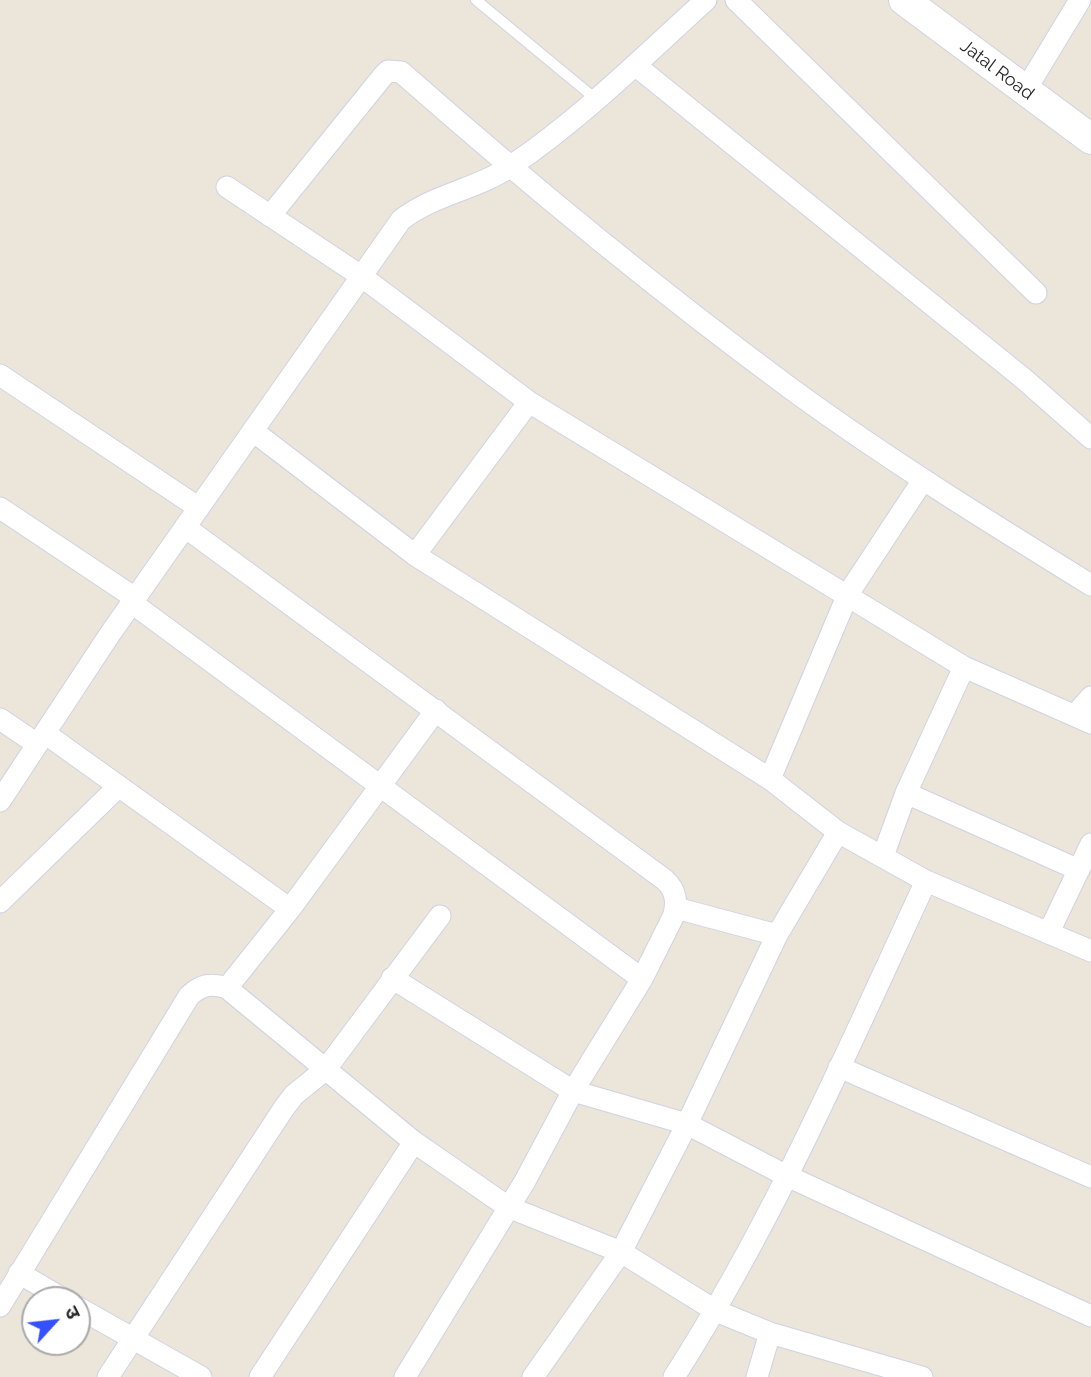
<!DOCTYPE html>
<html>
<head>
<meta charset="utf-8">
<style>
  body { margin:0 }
  #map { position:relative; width:1091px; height:1377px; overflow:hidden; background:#ece5da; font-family:Raleway,"Noto Sans Devanagari",sans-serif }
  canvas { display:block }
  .north { position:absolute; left:21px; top:1286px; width:70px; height:70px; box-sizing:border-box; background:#fff; border:2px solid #a9a9a9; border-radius:50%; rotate:63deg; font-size:19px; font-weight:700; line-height:28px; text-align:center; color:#292929 }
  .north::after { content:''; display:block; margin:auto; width:24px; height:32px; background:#3550ff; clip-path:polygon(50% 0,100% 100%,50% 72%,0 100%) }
</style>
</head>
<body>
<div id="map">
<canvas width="1091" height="1377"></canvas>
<div class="north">उ</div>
</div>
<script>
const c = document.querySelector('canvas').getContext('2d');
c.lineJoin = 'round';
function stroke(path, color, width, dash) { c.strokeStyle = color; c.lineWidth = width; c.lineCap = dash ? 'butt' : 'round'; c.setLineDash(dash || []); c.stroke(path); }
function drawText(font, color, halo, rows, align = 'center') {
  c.font = font + ' Raleway,sans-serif'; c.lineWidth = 5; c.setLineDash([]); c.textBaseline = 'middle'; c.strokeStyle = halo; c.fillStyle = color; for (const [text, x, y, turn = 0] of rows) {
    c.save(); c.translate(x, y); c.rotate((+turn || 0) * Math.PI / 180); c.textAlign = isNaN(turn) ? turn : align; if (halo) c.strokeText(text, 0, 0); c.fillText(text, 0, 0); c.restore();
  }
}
const lane = new Path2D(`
  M 476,0 L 597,100`);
const street = new Path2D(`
  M 736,0 L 1036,293
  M 635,65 L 1024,379 L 1091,438
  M 1025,91 L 1080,0
  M 227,187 L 361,276 L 529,402
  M 270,216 L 383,76 L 388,71 L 401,72 C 526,182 656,289 790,388 C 887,459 989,522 1091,585
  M 0,375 L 199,508
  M 253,431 L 415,555 L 770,779 L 838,832 L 926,881 L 1091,951
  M 0,508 L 135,598
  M 185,527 L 665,880 C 676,890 678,903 673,917 L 642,979 L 573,1091 L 525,1181 L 405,1377
  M 415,555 L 529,402 L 964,667 L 1091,723
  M 132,603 L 642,979
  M 1075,715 L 1091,697
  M 0,719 L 37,744
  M 46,734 L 290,909
  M 770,779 L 848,594 L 923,480
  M 906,793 L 1079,870
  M 0,801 L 110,634 L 401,220 C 434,194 476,190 511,166 C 582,118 643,57 706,0
  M 883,856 L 906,793 L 964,667
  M 0,902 L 119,786
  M 676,908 L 777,935
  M 1049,932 L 1091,844
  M 392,978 L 573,1091 L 687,1124 L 785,1175 L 1091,1316
  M 227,988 L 290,909 L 436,710
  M 839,1067 L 1091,1177
  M 19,1273 L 65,1300
  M 0,1306 L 189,996 C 202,984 211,983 227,988 L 414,1142 L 508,1207 L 621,1252 L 716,1311 L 770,1333 L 922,1377
  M 77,1307 L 201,1377
  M 108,1377 L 284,1108 L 294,1095 L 326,1069 L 440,916
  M 260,1377 L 414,1142
  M 533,1377 L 621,1252 L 687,1124 L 777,935 L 838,832
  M 674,1377 C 773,1223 849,1047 926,881
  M 757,1377 L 770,1333`);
const secondary = new Path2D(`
  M 904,0 L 1091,139`);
const streetNames = [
  ["Jatal Road",997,70,37]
];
stroke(lane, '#cfd2e3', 12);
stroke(street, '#cfd2e3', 23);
stroke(secondary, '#cfd2e3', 32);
stroke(lane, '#fff', 10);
stroke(street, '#fff', 21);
stroke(secondary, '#fff', 30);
drawText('18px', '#292929', '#fff', streetNames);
</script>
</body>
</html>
